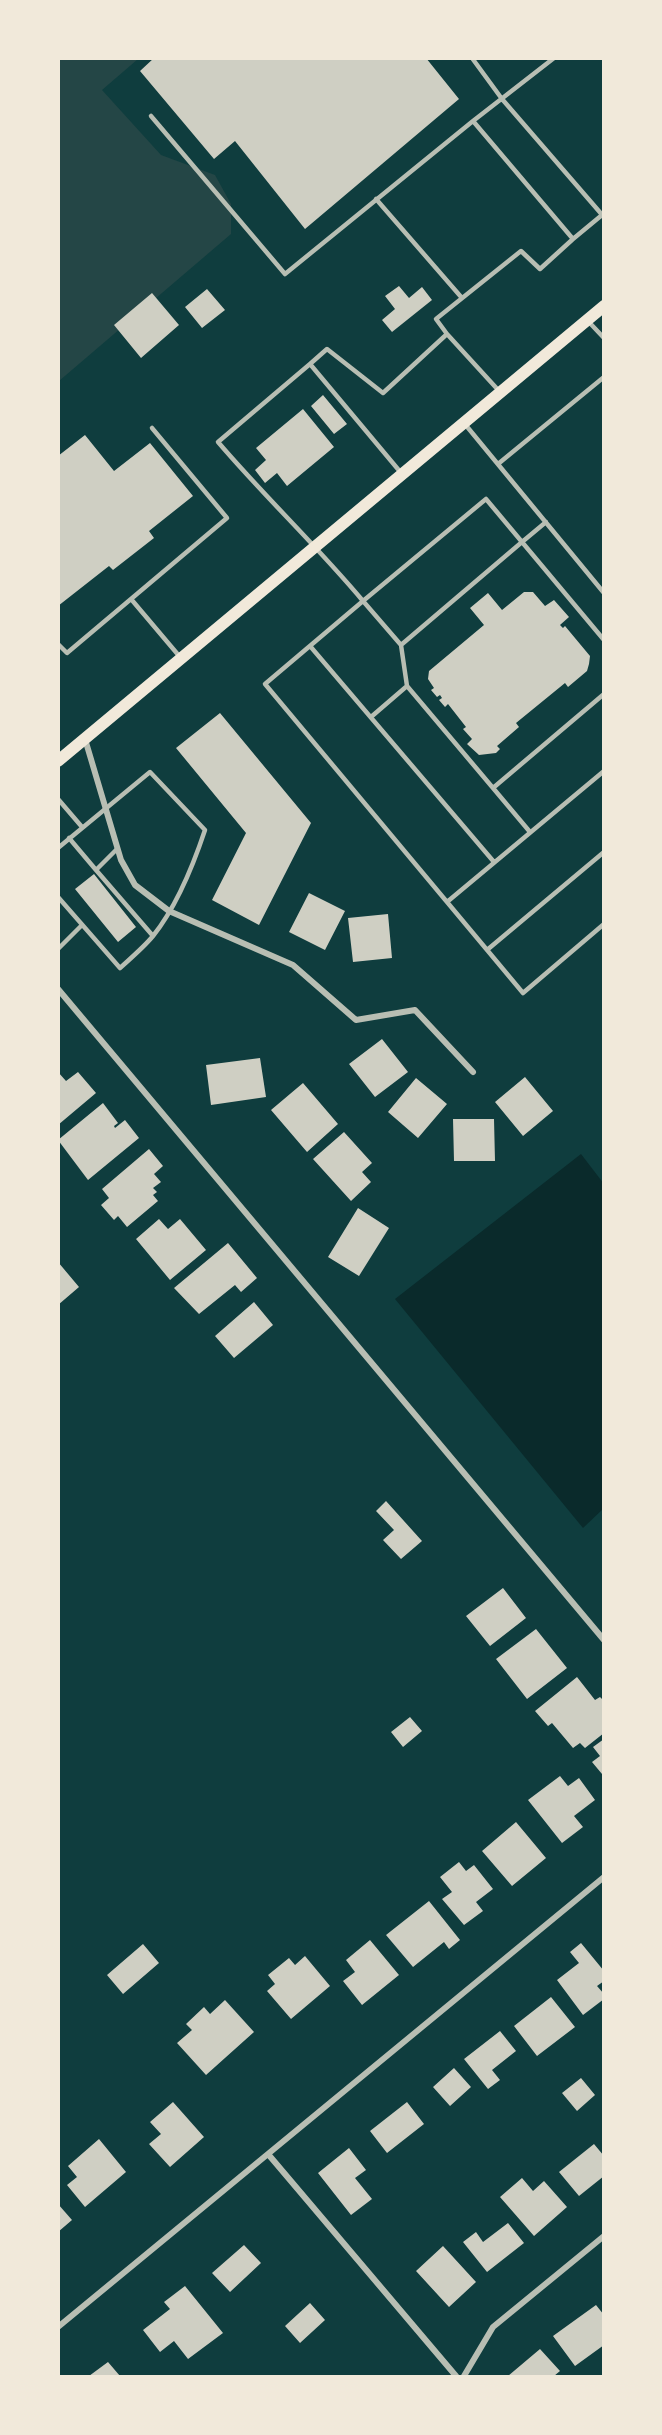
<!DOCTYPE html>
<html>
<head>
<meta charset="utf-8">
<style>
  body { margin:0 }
  #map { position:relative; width:662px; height:2435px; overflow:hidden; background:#0f3d3e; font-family:Quicksand,sans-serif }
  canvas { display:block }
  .frame { position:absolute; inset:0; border:60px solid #f1e9da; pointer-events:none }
</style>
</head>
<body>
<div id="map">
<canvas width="662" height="2435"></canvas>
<div class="frame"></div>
</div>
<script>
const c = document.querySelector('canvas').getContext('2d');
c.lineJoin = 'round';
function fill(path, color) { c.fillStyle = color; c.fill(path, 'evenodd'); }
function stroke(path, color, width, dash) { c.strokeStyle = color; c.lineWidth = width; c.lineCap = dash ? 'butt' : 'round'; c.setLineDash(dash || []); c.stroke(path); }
const green = new Path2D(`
  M 59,59 L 138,59 L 102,90 L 161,155 L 215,175 L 231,204 L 231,234 L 59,381 Z`);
const water = new Path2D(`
  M 581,1154 L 604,1184 L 603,1509 L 583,1528 L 395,1299 Z`);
const building = new Path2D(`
  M 154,58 L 426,58 L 459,99 L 305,229 L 235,141 L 214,159 L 140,71 Z
  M 399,286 L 409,298 L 422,287 L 432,300 L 392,332 L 382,320 L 395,309 L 385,296 Z
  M 207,289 L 225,310 L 202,328 L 185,307 Z
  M 152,293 L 179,325 L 141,358 L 114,325 Z
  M 323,395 L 347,424 L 334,434 L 311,406 Z
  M 303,409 L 334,447 L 287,486 L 277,473 L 265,483 L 255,470 L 266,460 L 256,448 Z
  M 85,435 L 114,471 L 150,443 L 193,496 L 149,531 L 154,538 L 113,570 L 109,566 L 58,606 L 58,456 Z
  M 524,592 L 533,592 L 545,606 L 554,600 L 569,617 L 560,625 L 563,628 L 565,626 L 590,656 L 589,664 L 587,671 L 568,687 L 565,683 L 516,723 L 519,727 L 497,746 L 500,749 L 496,753 L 479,755 L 467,744 L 472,739 L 463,729 L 466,727 L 448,704 L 445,707 L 439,700 L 442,698 L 440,695 L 437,697 L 431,690 L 434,688 L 428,679 L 429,671 L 484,625 L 470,608 L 488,593 L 502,610 Z
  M 220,713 L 311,823 L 259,925 L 212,900 L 246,833 L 176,748 Z
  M 94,874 L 136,927 L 118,942 L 75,889 Z
  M 309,893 L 345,911 L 325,950 L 289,932 Z
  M 388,914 L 392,958 L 353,962 L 348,918 Z
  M 382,1039 L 408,1072 L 375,1097 L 349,1064 Z
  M 260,1058 L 266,1097 L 211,1105 L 206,1065 Z
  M 58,1072 L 66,1081 L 78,1072 L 96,1093 L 58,1125 Z
  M 525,1077 L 553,1111 L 523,1136 L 495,1102 Z
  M 416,1078 L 447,1104 L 418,1138 L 388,1112 Z
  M 303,1083 L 338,1124 L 307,1152 L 271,1110 Z
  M 103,1103 L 118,1123 L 114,1126 L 115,1128 L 125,1120 L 139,1138 L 88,1180 L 58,1140 Z
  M 453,1119 L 494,1119 L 495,1161 L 454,1161 Z
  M 344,1132 L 372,1163 L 362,1172 L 371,1182 L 351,1201 L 313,1159 Z
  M 149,1149 L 163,1166 L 154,1174 L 161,1182 L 153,1188 L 157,1192 L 153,1195 L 158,1201 L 127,1227 L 118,1216 L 114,1220 L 101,1205 L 109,1198 L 102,1189 Z
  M 358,1208 L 389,1228 L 359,1276 L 328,1257 Z
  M 159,1219 L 168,1229 L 180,1219 L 206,1250 L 170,1280 L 136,1239 Z
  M 228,1243 L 257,1278 L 241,1292 L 235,1285 L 199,1314 L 174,1288 Z
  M 58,1262 L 79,1287 L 58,1305 Z
  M 254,1302 L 273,1325 L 234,1358 L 215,1336 Z
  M 386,1501 L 422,1541 L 401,1559 L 383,1540 L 394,1530 L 376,1511 Z
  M 503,1588 L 526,1618 L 490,1646 L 466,1616 Z
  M 536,1629 L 567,1668 L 527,1699 L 496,1659 Z
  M 577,1677 L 595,1700 L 600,1697 L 604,1701 L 604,1733 L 585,1748 L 580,1743 L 573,1748 L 552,1723 L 548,1726 L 535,1711 Z
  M 410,1717 L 422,1731 L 403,1747 L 391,1732 Z
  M 604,1739 L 604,1772 L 602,1774 L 592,1762 L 600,1756 L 593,1747 Z
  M 560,1776 L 568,1786 L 579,1778 L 595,1800 L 574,1816 L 583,1827 L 562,1843 L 528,1800 Z
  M 516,1822 L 546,1858 L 512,1886 L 482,1851 Z
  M 459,1862 L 466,1871 L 474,1865 L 493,1889 L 476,1902 L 483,1911 L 464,1925 L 442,1899 L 452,1892 L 440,1877 Z
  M 429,1901 L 460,1940 L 449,1949 L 444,1942 L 413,1967 L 386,1935 Z
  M 370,1940 L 399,1975 L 362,2005 L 343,1981 L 355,1972 L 346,1960 Z
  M 581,1943 L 604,1971 L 604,1981 L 597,1986 L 604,1994 L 604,1999 L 583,2015 L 557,1980 L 579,1963 L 570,1952 Z
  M 143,1944 L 159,1963 L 123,1994 L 107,1975 Z
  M 305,1956 L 330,1986 L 291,2019 L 267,1991 L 275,1984 L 268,1975 L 289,1958 L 295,1965 Z
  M 551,1997 L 575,2027 L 537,2056 L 514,2026 Z
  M 225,2000 L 254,2032 L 206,2075 L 177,2043 L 192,2030 L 186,2024 L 204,2007 L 210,2014 Z
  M 500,2031 L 516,2051 L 492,2070 L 500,2080 L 488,2089 L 464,2059 Z
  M 454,2068 L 471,2087 L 450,2106 L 433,2087 Z
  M 581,2078 L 595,2095 L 577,2111 L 562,2093 Z
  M 173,2102 L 204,2137 L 170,2167 L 149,2144 L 161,2134 L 150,2122 Z
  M 407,2102 L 424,2124 L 387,2153 L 370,2131 Z
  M 99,2139 L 126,2172 L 85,2207 L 67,2185 L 77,2177 L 68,2166 Z
  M 594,2144 L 604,2156 L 604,2176 L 579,2196 L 559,2172 Z
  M 349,2148 L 366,2170 L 355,2178 L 372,2199 L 351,2215 L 318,2173 Z
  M 522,2178 L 533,2191 L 544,2181 L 567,2207 L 534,2236 L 500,2197 Z
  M 58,2204 L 72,2220 L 58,2232 Z
  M 508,2223 L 524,2243 L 487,2272 L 463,2242 L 476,2232 L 483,2242 Z
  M 244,2245 L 261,2263 L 230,2292 L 212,2273 Z
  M 443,2246 L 476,2282 L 449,2307 L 416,2271 Z
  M 185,2286 L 223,2333 L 188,2359 L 174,2341 L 160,2352 L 143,2330 L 170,2309 L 164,2302 Z
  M 310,2303 L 325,2320 L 300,2343 L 285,2326 Z
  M 596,2305 L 604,2315 L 604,2345 L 575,2366 L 553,2336 Z
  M 540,2349 L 560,2371 L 554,2376 L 508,2376 Z
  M 108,2362 L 120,2376 L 89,2376 Z`);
const service = new Path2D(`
  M 472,58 L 502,99 L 604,217
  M 151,116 L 285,274 L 473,121
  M 376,199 L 462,298
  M 573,239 L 602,215
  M 587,320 L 604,338
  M 447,334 L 500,392
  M 310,364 L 327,349 L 383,393 L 447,334 L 436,319 L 521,251 L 540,269 L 573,239 L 473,121 L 554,58
  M 464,423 L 604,593
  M 152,428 L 227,518 L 131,599 L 180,657
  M 498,464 L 604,377
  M 402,474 L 310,364 L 218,442 C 265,497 317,546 363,601 L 265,684 L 523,993 L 604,924
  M 546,522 L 522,542 L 604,640
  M 58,644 L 67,653 L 131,599
  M 310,646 L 494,862
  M 407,686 L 493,788 L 604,694
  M 371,717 L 407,686 L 401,645 L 522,542 L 486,499 L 363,601 L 401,645
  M 493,788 L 530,832
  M 58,799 L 82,827
  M 69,838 L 96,870
  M 58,848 L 150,772 L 205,830 C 193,866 177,906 153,936 C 144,947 131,958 120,968 L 58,897
  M 117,849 L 96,870 L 153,936
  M 447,902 L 604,771
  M 58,949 L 82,925
  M 487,950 L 604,852`);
const minor = new Path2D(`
  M 85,739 L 121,860 L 135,885 L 169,911 L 293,965 L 356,1020 L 415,1010 L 473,1072
  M 58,989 L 604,1640
  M 268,2154 L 456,2376
  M 58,2327 L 604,1877
  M 464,2376 L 493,2327 L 604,2236`);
const secondary = new Path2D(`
  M 58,761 L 604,306`);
fill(green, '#244646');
fill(water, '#0a2a2b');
fill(building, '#cfcfc3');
stroke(service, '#b8beb3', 4.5);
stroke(minor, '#b8beb3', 6);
stroke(secondary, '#f1e9da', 12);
</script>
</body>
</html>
